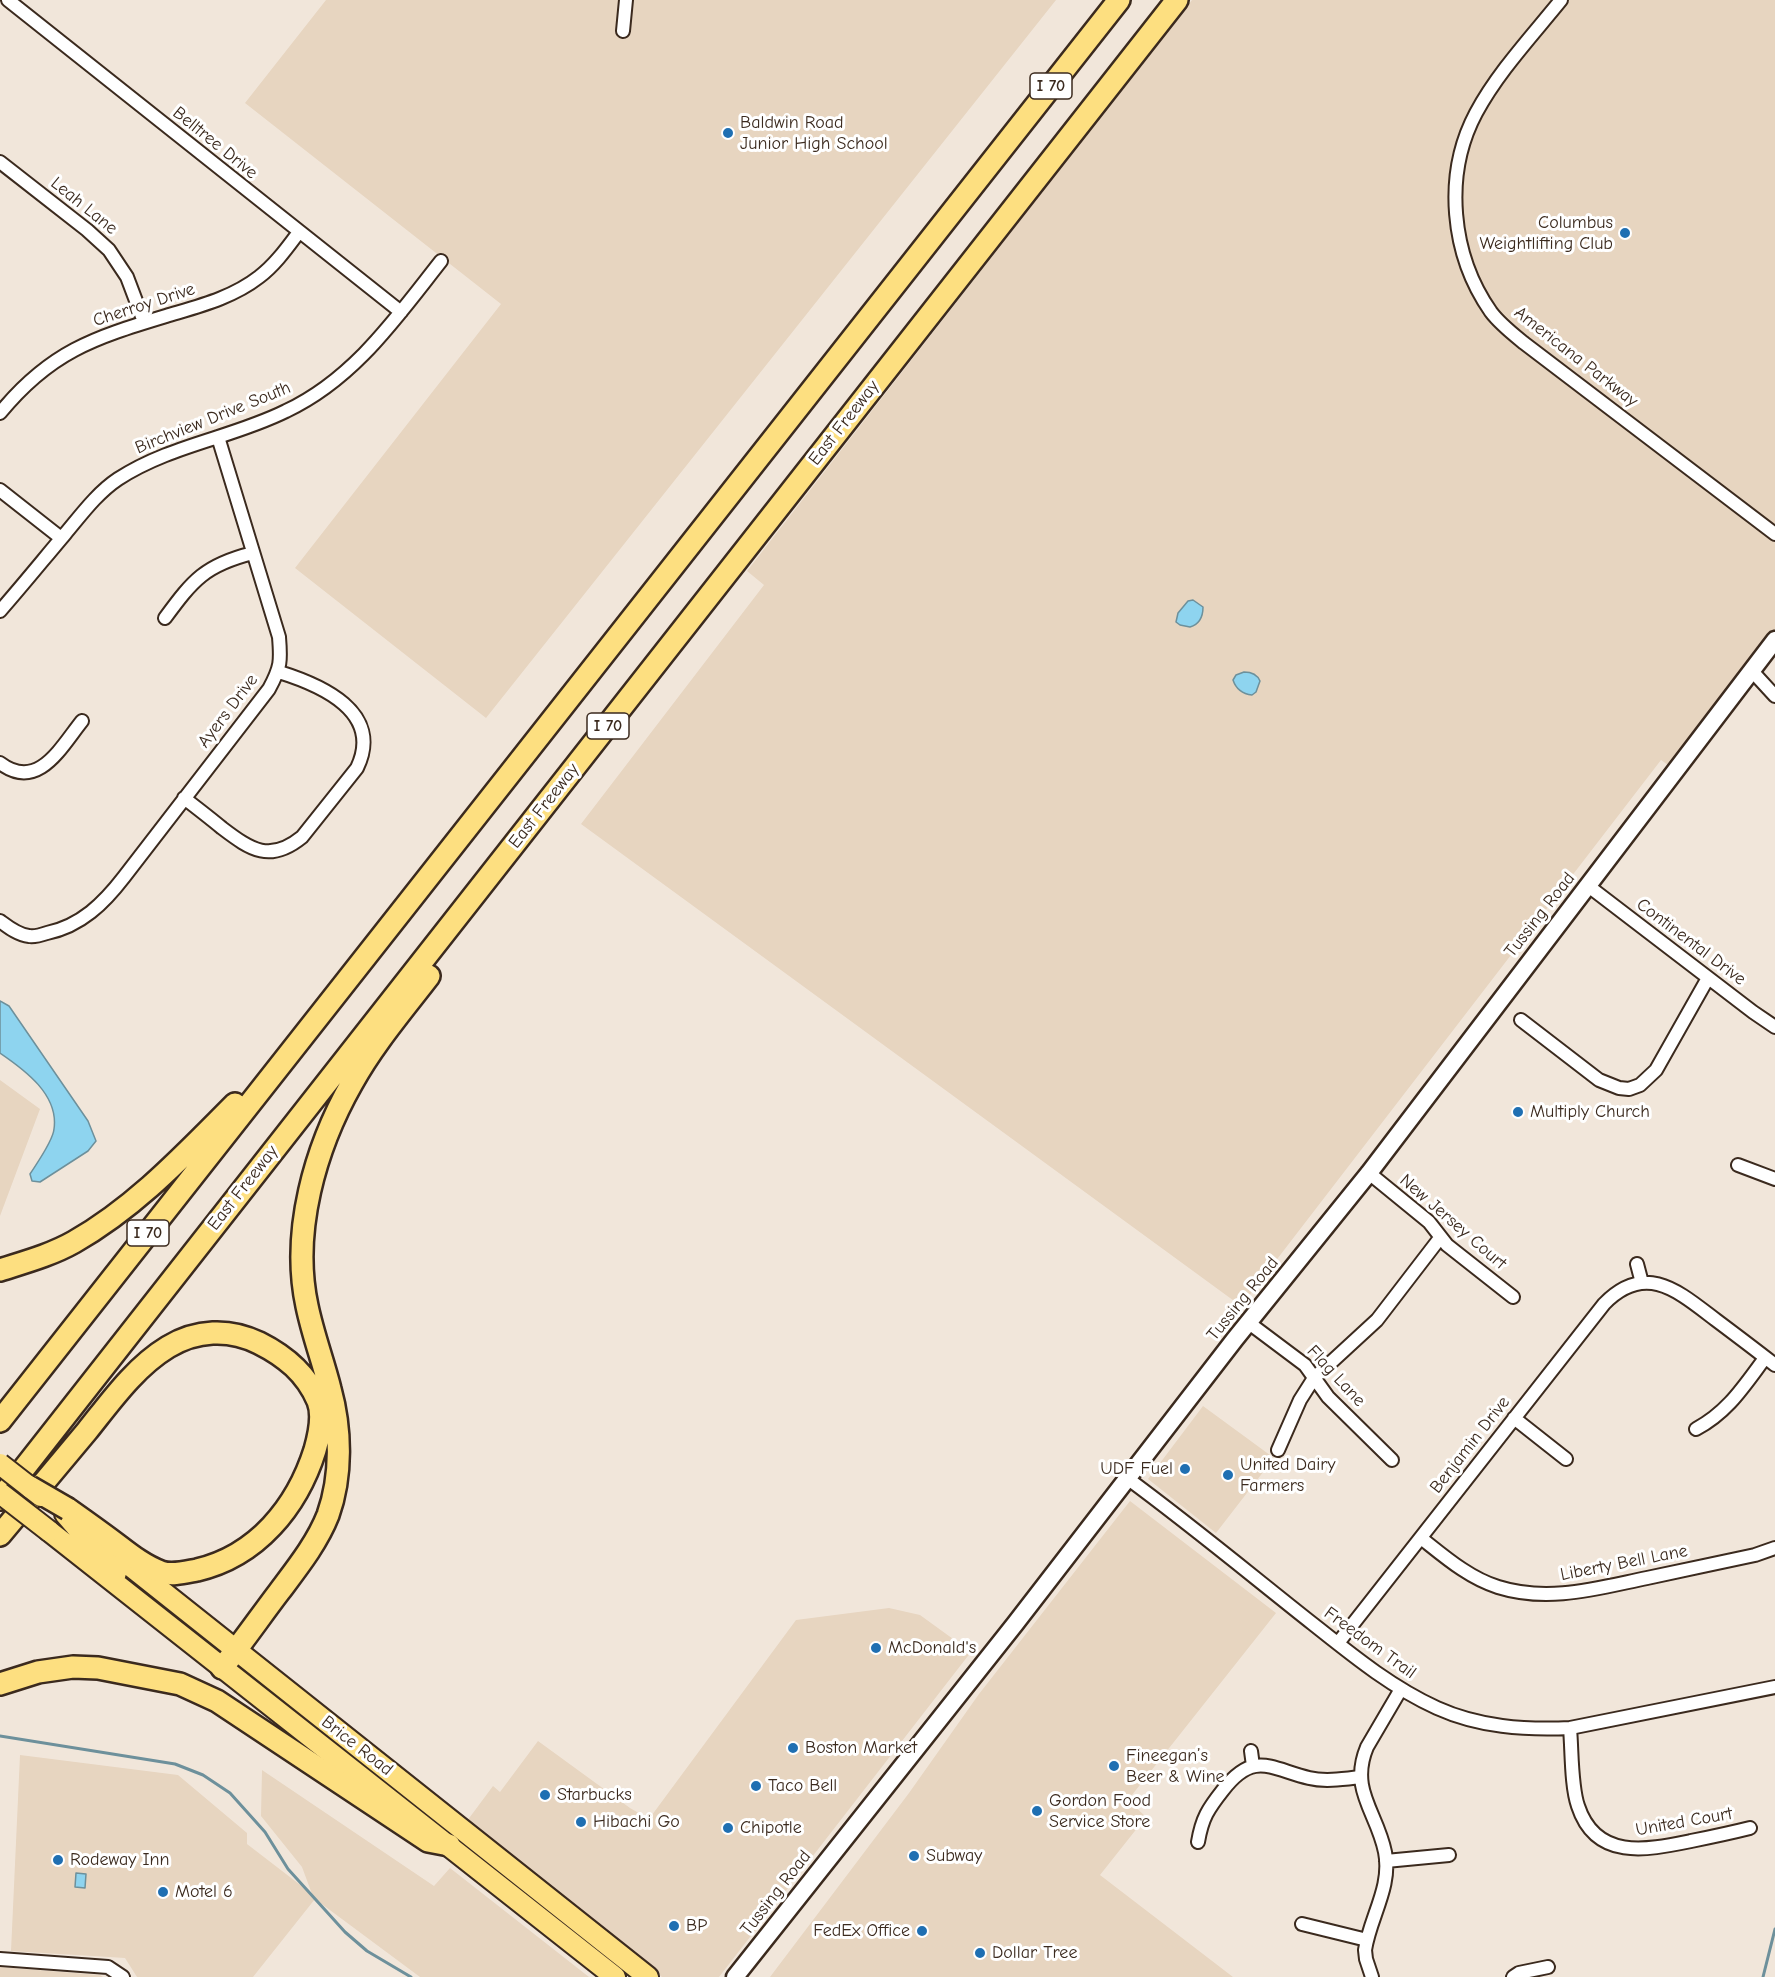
<!DOCTYPE html>
<html>
<head>
<meta charset="utf-8">
<style>
  body { margin:0 }
  canvas { display:block; background:#f1e6da }
</style>
</head>
<body>
<canvas width="1775" height="1977"></canvas>
<script>
const c = document.querySelector('canvas').getContext('2d');
c.lineJoin = 'round';
function fill(path, color) { c.fillStyle = color; c.fill(path, 'evenodd'); }
function stroke(path, color, width, dash) { c.strokeStyle = color; c.lineWidth = width; c.lineCap = dash ? 'butt' : 'round'; c.setLineDash(dash || []); c.stroke(path); }
function drawText(font, color, halo, rows, align = 'center') {
  c.font = font + ' "Comic Neue",sans-serif'; c.lineWidth = 6; c.setLineDash([]); c.textBaseline = 'middle'; c.strokeStyle = halo; c.fillStyle = color; for (const [text, x, y, turn = 0] of rows) {
    c.save(); c.translate(x, y); c.rotate((+turn || 0) * Math.PI / 180); c.textAlign = isNaN(turn) ? turn : align; if (halo) c.strokeText(text, 0, 0); c.fillText(text, 0, 0); c.restore();
  }
}
const built = new Path2D(`
  M 326,0 L 1056,0 L 486,718 L 295,568 L 501,304 L 245,103 Z
  M 1192,0 L 1775,0 L 1775,631 L 1671,767 L 1661,760 L 1241,1306 L 581,824 L 764,585 L 747,571 Z
  M 0,1080 L 40,1109 L 0,1216 Z
  M 1203,1406 L 1274,1458 L 1216,1533 L 1148,1479 Z
  M 1130,1501 L 1276,1613 L 1128,1800 L 1146,1817 L 1100,1875 L 1233,1977 L 770,1977 L 909,1793 L 979,1694 Z
  M 889,1608 L 920,1615 L 971,1652 L 719,1977 L 662,1977 L 499,1849 L 464,1825 L 493,1786 L 500,1792 L 538,1741 L 630,1808 L 649,1819 L 796,1620 Z
  M 20,1755 L 178,1775 L 247,1833 L 247,1844 L 312,1894 L 302,1867 L 261,1816 L 262,1770 L 434,1886 L 450,1868 L 589,1977 L 420,1977 L 315,1899 L 253,1977 L 137,1977 L 125,1958 L 11,1951 Z
  M 0,1967 L 100,1975 L 103,1977 L 0,1977 Z`);
const water = new Path2D(`
  M 1193,600 L 1203,607 C 1203,617 1200,624 1190,627 L 1180,625 L 1176,622 L 1178,613 L 1188,601 Z
  M 1244,672 C 1251,672 1257,674 1260,681 L 1256,692 L 1252,695 C 1243,694 1236,689 1233,680 L 1236,675 Z
  M 0,1001 L 9,1006 L 88,1121 L 96,1141 L 88,1151 L 40,1182 L 32,1181 L 30,1174 C 37,1163 53,1141 54,1129 C 59,1095 25,1070 0,1053 Z
  M 76,1873 L 86,1874 L 85,1888 L 75,1887 Z`);
const stream = new Path2D(`
  M 0,1736 L 175,1764 L 203,1775 L 230,1793 L 265,1832 L 288,1869 L 345,1932 L 367,1951 L 411,1977
  M 1763,1977 L 1775,1929`);
const minor = new Path2D(`
  M 8,0 L 401,312
  M 1561,0 C 1532,36 1498,72 1476,113 C 1443,175 1451,255 1491,312 C 1500,324 1513,334 1524,343 L 1775,534
  M 623,31 L 626,0
  M 0,162 L 87,230 L 109,250 L 127,277 L 144,322
  M 0,413 C 50,352 93,338 166,316 C 199,306 232,298 259,277 C 275,265 287,248 299,232
  M 0,490 L 61,538
  M 0,611 C 22,586 43,560 65,534 C 81,515 97,493 118,479 C 170,445 232,438 286,411 C 354,379 396,318 441,261
  M 165,618 C 193,580 205,565 253,553
  M 1752,671 L 1775,696
  M 0,763 C 38,792 61,747 82,721
  M 184,798 C 197,808 210,818 222,828 C 251,850 270,863 302,837 L 357,768 C 384,712 321,685 279,672
  M 1587,885 L 1753,1012 L 1775,1027
  M 0,921 C 8,927 18,935 29,936 C 34,937 41,935 47,933 C 81,926 104,903 124,877 L 269,689 C 281,667 281,661 279,637 L 218,437
  M 1521,1020 L 1599,1080 L 1619,1088 L 1629,1089 L 1640,1085 L 1656,1070 L 1708,978
  M 1738,1165 L 1775,1179
  M 1369,1173 L 1429,1222 L 1447,1245 L 1513,1297
  M 1637,1264 L 1642,1283
  M 1249,1323 L 1305,1365 L 1328,1397 L 1392,1460
  M 1514,1418 L 1566,1459
  M 1696,1429 C 1728,1412 1744,1386 1765,1358
  M 1278,1450 L 1300,1400 L 1314,1378 L 1377,1320 L 1440,1238
  M 1127,1478 C 1191,1525 1251,1575 1313,1624 C 1352,1655 1391,1687 1437,1708 C 1479,1727 1524,1730 1570,1728 L 1775,1687
  M 1421,1538 C 1445,1557 1469,1578 1498,1587 C 1549,1603 1598,1588 1647,1578 C 1683,1570 1719,1563 1755,1555 L 1775,1548
  M 1338,1643 L 1604,1304 C 1646,1261 1679,1292 1716,1320 C 1736,1335 1756,1350 1775,1365
  M 1570,1728 C 1572,1751 1571,1786 1578,1806 C 1596,1861 1647,1850 1691,1841 C 1711,1837 1730,1833 1750,1828
  M 1251,1751 L 1253,1766
  M 1198,1842 C 1202,1818 1208,1809 1223,1790 C 1254,1750 1271,1769 1309,1778 C 1325,1782 1344,1779 1360,1777
  M 1386,1861 L 1449,1855
  M 1302,1924 L 1367,1940
  M 0,1959 L 108,1967 L 123,1977
  M 1372,1977 L 1366,1959 L 1365,1950 C 1370,1917 1392,1887 1385,1852 C 1377,1812 1349,1790 1367,1747 L 1401,1689
  M 1513,1977 L 1519,1973 L 1548,1967`);
const secondary = new Path2D(`
  M 735,1977 L 1015,1624 L 1235,1339 L 1369,1173 L 1775,640`);
const primary = new Path2D(`
  M 65,1514 L 116,1573
  M 49,1531 L 615,1977
  M 119,1557 L 648,1977`);
const motorway = new Path2D(`
  M 0,1270 C 25,1262 51,1255 74,1242 C 136,1207 185,1154 235,1104
  M 0,1421 L 1119,0
  M 0,1499 L 1177,0
  M 0,1535 C 29,1500 58,1466 87,1431 C 111,1401 135,1367 168,1347 C 196,1330 229,1328 259,1343 C 285,1356 306,1373 318,1401 C 324,1416 319,1436 315,1450 C 297,1507 257,1556 197,1570 C 186,1572 172,1576 161,1572 C 145,1566 132,1556 119,1546 C 102,1533 85,1521 68,1509
  M 222,1668 C 242,1643 260,1617 279,1592 C 297,1568 317,1543 328,1515 C 342,1476 341,1429 330,1389 C 323,1361 313,1335 307,1306 C 291,1232 315,1148 352,1083 C 373,1045 402,1011 429,976
  M 0,1684 L 38,1672 L 73,1667 L 98,1668 L 180,1684 L 217,1701 L 428,1841 L 449,1845`);
const primaryBridge = new Path2D(`
  M 0,1464 L 41,1496
  M 0,1493 L 49,1531`);
const motorwayBridge = new Path2D(`
  M 30,1487 L 68,1509`);
const markers = [
  [728,133,6,"#1f6fb2"],
  [1625,233,6,"#1f6fb2"],
  [1518,1112,6,"#1f6fb2"],
  [1185,1469,6,"#1f6fb2"],
  [1228,1475,6,"#1f6fb2"],
  [876,1648,6,"#1f6fb2"],
  [793,1748,6,"#1f6fb2"],
  [1114,1766,6,"#1f6fb2"],
  [756,1786,6,"#1f6fb2"],
  [545,1795,6,"#1f6fb2"],
  [1037,1811,6,"#1f6fb2"],
  [581,1822,6,"#1f6fb2"],
  [728,1828,6,"#1f6fb2"],
  [914,1856,6,"#1f6fb2"],
  [58,1860,6,"#1f6fb2"],
  [163,1892,6,"#1f6fb2"],
  [674,1926,6,"#1f6fb2"],
  [922,1931,6,"#1f6fb2"],
  [980,1953,6,"#1f6fb2"]
];
const shields = [
  [1051,86,42],
  [608,726,42],
  [148,1233,42]
];
const shieldNames = [
  ["I 70",1051,86],
  ["I 70",608,726],
  ["I 70",148,1233]
];
const poiNames = [
  ["Baldwin Road",740,123],
  ["Junior High School",740,144],
  ["Columbus",1613,223,"right"],
  ["Weightlifting Club",1613,244,"right"],
  ["Multiply Church",1530,1112],
  ["United Dairy",1240,1465],
  ["Farmers",1240,1486],
  ["UDF Fuel",1173,1469,"right"],
  ["McDonald's",888,1648],
  ["Boston Market",805,1748],
  ["Fineegan’s",1126,1756],
  ["Beer & Wine",1126,1777],
  ["Taco Bell",768,1786],
  ["Starbucks",557,1795],
  ["Gordon Food",1049,1801],
  ["Service Store",1049,1822],
  ["Hibachi Go",593,1822],
  ["Chipotle",740,1828],
  ["Subway",926,1856],
  ["Rodeway Inn",70,1860],
  ["Motel 6",175,1892],
  ["BP",686,1926],
  ["FedEx Office",910,1931,"right"],
  ["Dollar Tree",992,1953]
];
const streetNames = [
  ["Belltree Drive",215,143,39],
  ["Leah Lane",84,206,39],
  ["Cherroy Drive",144,305,-18],
  ["Americana Parkway",1576,357,38],
  ["Birchview Drive South",213,418,-22],
  ["East Freeway",844,423,-52],
  ["Ayers Drive",228,711,-53],
  ["East Freeway",544,806,-52],
  ["Tussing Road",1540,915,-52],
  ["Continental Drive",1691,942,37],
  ["East Freeway",243,1188,-52],
  ["New Jersey Court",1453,1222,41],
  ["Tussing Road",1243,1299,-51],
  ["Flag Lane",1336,1376,47],
  ["Benjamin Drive",1470,1445,-52],
  ["Liberty Bell Lane",1624,1563,-11],
  ["Freedom Trail",1370,1643,36],
  ["Brice Road",357,1746,38],
  ["United Court",1684,1822,-10],
  ["Tussing Road",776,1893,-52]
];
fill(built, '#e7d5c0');
fill(water, '#8ed4ef');
stroke(water, '#6d909b', 1.5);
stroke(stream, '#6d909b', 3);
stroke(minor, '#3b2a1e', 16);
stroke(secondary, '#3b2a1e', 21);
stroke(primary, '#3b2a1e', 24);
stroke(motorway, '#3b2a1e', 26);
stroke(minor, '#fff', 12);
stroke(secondary, '#fff', 16);
stroke(primary, '#fddf80', 20);
stroke(motorway, '#fddf80', 21);
stroke(primaryBridge, '#3b2a1e', 24, []);
stroke(motorwayBridge, '#3b2a1e', 26, []);
stroke(primaryBridge, '#fddf80', 20);
stroke(motorwayBridge, '#fddf80', 21);
for (const [x, y, r, color] of markers) { const dot = new Path2D(); dot.arc(x, y, r, 0, 2 * Math.PI); c.fillStyle = color; c.fill(dot); stroke(dot, '#fff', 2); }
for (const [x, y, w] of shields) { const box = new Path2D(); box.roundRect(x - w / 2, y - 13, w, 26, 4.5); c.fillStyle = '#fff'; c.fill(box); stroke(box, '#3b2a1e', 1.5); }
drawText('bold 16px', '#3b2a1e', null, shieldNames);
drawText('18px', '#3b2a1e', '#fff', poiNames, 'left');
drawText('18px', '#3b2a1e', '#fff', streetNames);
</script>
</body>
</html>
